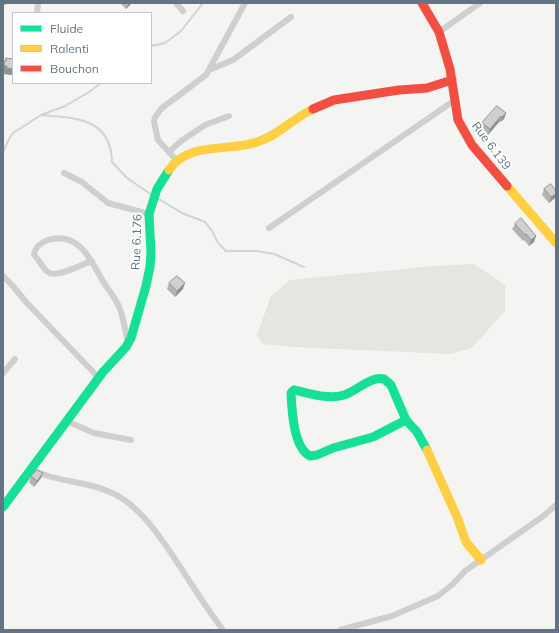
<!DOCTYPE html>
<html>
<head>
<meta charset="utf-8">
<style>
  body { margin:0 }
  #map { position:relative; width:559px; height:633px; overflow:hidden; background:#f4f4f2; font-family:Mulish,sans-serif }
  canvas { display:block }
  .frame { position:absolute; inset:0; border:4px solid #637584; pointer-events:none }
  .legend { position:absolute; left:12px; top:12px; width:140px; height:72px; box-sizing:border-box; background:#fff; border:1px solid #c1c8ce; margin:0; padding:5px 7px; list-style:none; font-size:12px; color:#637584 }
  .legend li { display:flex; align-items:center; gap:8px; height:20px }
  .legend b { width:20px; border:1px solid #c1c8ce }
</style>
</head>
<body>
<div id="map">
<canvas width="559" height="633"></canvas>
<div class="frame"></div>
<ul class="legend">
<li><b style="height:5px;background:#16e098"></b>Fluide</li>
<li><b style="height:5px;background:#ffcf43"></b>Ralenti</li>
<li><b style="height:5px;background:#f24e42"></b>Bouchon</li>
</ul>
</div>
<script>
const c = document.querySelector('canvas').getContext('2d');
c.lineJoin = 'round';
function fill(path, color) { c.fillStyle = color; c.fill(path, 'evenodd'); }
function stroke(path, color, width, dash) { c.strokeStyle = color; c.lineWidth = width; c.lineCap = dash ? 'butt' : 'round'; c.setLineDash(dash || []); c.stroke(path); }
function drawText(font, color, halo, rows, align = 'center') {
  c.font = font + ' Mulish,sans-serif'; c.lineWidth = 4; c.setLineDash([]); c.textBaseline = 'middle'; c.strokeStyle = halo; c.fillStyle = color; for (const [text, x, y, turn = 0] of rows) {
    c.save(); c.translate(x, y); c.rotate((+turn || 0) * Math.PI / 180); c.textAlign = isNaN(turn) ? turn : align; if (halo) c.strokeText(text, 0, 0); c.fillText(text, 0, 0); c.restore();
  }
}
const green = new Path2D(`
  M 474,264 L 505,285 L 505,311 L 472,348 L 451,354 L 292,347 L 263,344 L 257,335 L 271,296 L 290,280 L 348,274 L 375,272 L 432,266 Z`);
const stream = new Path2D(`
  M 151,46 L 165,43 L 181,31 L 203,3
  M 41,115 C 76,118 111,118 112,162 L 127,178 L 152,195
  M 3,152 L 8,141 L 13,133 L 41,115 L 65,106 L 89,92 L 101,83
  M 157,198 L 182,213 L 205,222 L 212,231 L 218,243 L 226,251 L 257,251 L 274,254 L 304,267`);
const street = new Path2D(`
  M 176,3 L 183,11
  M 37,13 L 38,3
  M 439,32 L 480,3
  M 209,70 L 233,60 L 291,17
  M 169,152 L 181,141 L 205,125 L 229,116
  M 177,161 L 158,140 L 154,122 L 155,117 L 162,108 L 206,75 L 245,3
  M 64,173 L 82,182 L 108,203 L 149,214
  M 269,228 L 455,100
  M 92,261 C 82,264 56,279 48,272 C 43,268 39,260 34,255 C 35,247 42,242 48,240 C 80,230 92,263 104,283 C 109,291 117,300 120,309 C 124,320 125,331 128,342
  M 3,276 L 12,285 L 26,302 L 99,378
  M 3,373 L 15,359
  M 66,421 L 94,433 L 131,440
  M 31,470 C 36,472 42,474 48,476 C 68,482 90,483 110,492 C 144,506 170,552 190,582 C 201,599 211,614 223,630
  M 340,630 L 392,616 L 438,596 L 453,584 L 465,571 L 542,517 L 556,505`);
const fast = new Path2D(`
  M 406,420 L 373,437 L 333,448 L 317,455 L 310,456 C 293,447 292,410 291,393 L 294,390 C 309,393 328,400 344,395 C 357,391 370,376 384,379 L 391,385 L 406,420 L 417,432 L 427,450
  M 3,507 L 103,372 L 126,347 L 131,338 L 146,286 L 150,267 L 151,252 L 149,214 L 157,189 L 169,170`);
const slow = new Path2D(`
  M 169,170 C 188,141 229,152 257,142 C 278,136 293,118 313,109
  M 507,186 L 556,243
  M 427,450 L 457,517 L 466,542 L 481,560`);
const jam = new Path2D(`
  M 422,3 L 439,32 L 450,69 L 458,120 L 472,145 L 507,186
  M 313,109 L 334,100 L 399,90 L 427,88 L 452,80`);
const wall = new Path2D(`
  M 120,3 L 132,3 L 126,9 Z
  M 6,58 L 12,75 L 4,74 L 5,72 L 3,72 L 3,64 L 4,61 L 5,61 Z
  M 506,113 L 504,119 L 500,122 L 499,122 L 488,135 L 480,128 L 482,123 Z
  M 544,189 L 556,191 L 556,196 L 555,198 L 549,203 L 542,195 Z
  M 515,224 L 536,236 L 534,242 L 529,246 L 524,240 L 523,241 L 512,229 Z
  M 169,283 L 183,289 L 175,297 L 167,289 Z
  M 43,473 L 41,478 L 34,487 L 29,482 L 31,476 Z`);
const shadedWall = new Path2D(`
  M 3,3 L 12,3 L 3,5 Z
  M 129,3 L 132,3 L 126,9 Z
  M 4,66 L 7,66 L 5,72 L 3,72 Z
  M 6,68 L 13,69 L 13,73 L 12,75 L 4,74 Z
  M 506,113 L 504,119 L 500,122 L 502,117 Z
  M 501,116 L 499,122 L 488,135 L 490,129 Z
  M 556,194 L 555,198 L 549,203 L 551,197 Z
  M 536,236 L 534,242 L 529,246 L 531,240 Z
  M 185,283 L 183,289 L 175,297 L 177,291 Z
  M 43,473 L 41,478 L 34,487 L 37,481 Z`);
const building = new Path2D(`
  M 6,58 L 13,59 L 13,69 L 6,68 L 7,66 L 4,66 L 4,61 L 6,61 Z
  M 497,106 L 506,113 L 502,117 L 501,116 L 490,129 L 482,123 Z
  M 551,184 L 556,191 L 556,194 L 551,197 L 544,189 Z
  M 521,218 L 536,236 L 531,240 L 526,234 L 525,235 L 515,224 Z
  M 177,276 L 185,283 L 177,291 L 169,283 Z
  M 37,470 L 43,473 L 37,481 L 31,476 Z`);
const streetNames = [
  ["Rue 6.139",491,146,53],
  ["Rue 6.176",137,242,-88]
];
fill(green, '#e4e7e0');
stroke(stream, '#cdd5d7', 2);
stroke(street, '#cecfcf', 6);
stroke(fast, '#16e098', 9);
stroke(slow, '#ffcf43', 9);
stroke(jam, '#f24e42', 9);
fill(wall, '#b2b3b3');
fill(shadedWall, '#919292');
fill(building, '#cfd0d0');
stroke(building, '#919292', 1);
drawText('12px', '#637584', '#fff', streetNames);
</script>
</body>
</html>
